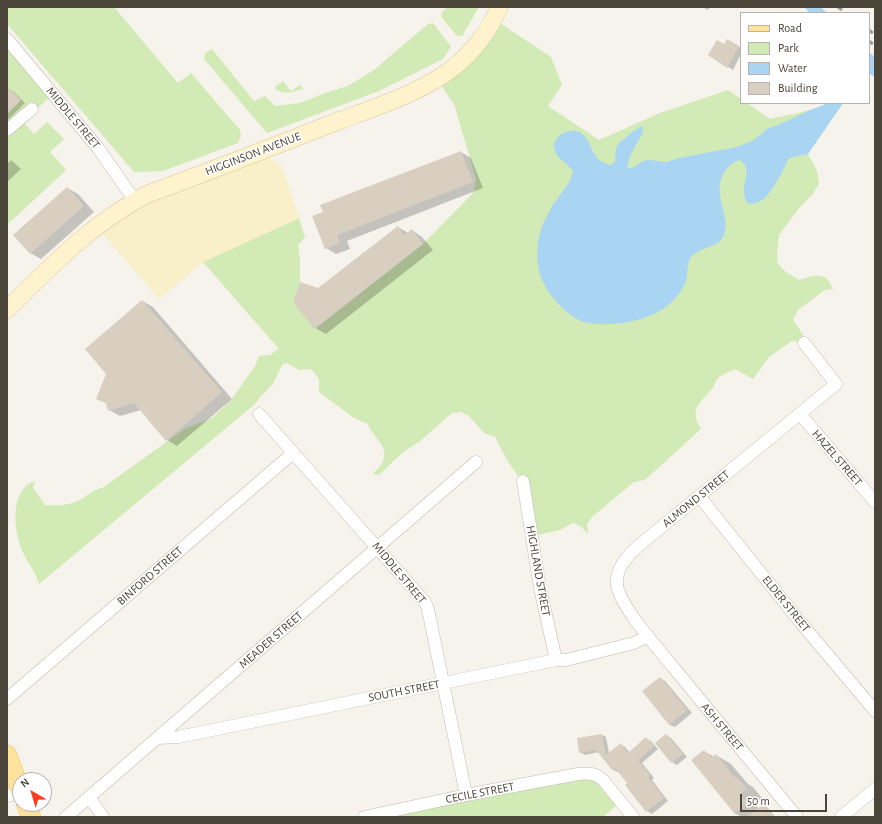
<!DOCTYPE html>
<html>
<head>
<meta charset="utf-8">
<style>
  body { margin:0 }
  #map { position:relative; width:882px; height:824px; overflow:hidden; background:#f6f3ec; font-family:"Alegreya Sans",sans-serif }
  canvas { display:block }
  .frame { position:absolute; inset:0; border:8px solid #4b4439; pointer-events:none }
  .legend { position:absolute; left:740px; top:12px; width:130px; height:92px; box-sizing:border-box; background:#fff; border:1px solid #b7b4b0; margin:0; padding:5px 7px; list-style:none; font-size:12px; color:#4b4439 }
  .legend li { display:flex; align-items:center; gap:8px; height:20px }
  .legend b { width:20px; border:1px solid #b7b4b0 }
  .north { position:absolute; left:12px; top:772px; width:40px; height:40px; box-sizing:border-box; background:#fff; border:1px solid #b7b4b0; border-radius:50%; rotate:322deg; font-size:11px; font-weight:700; line-height:16px; text-align:center; color:#4b4439 }
  .north::after { content:''; display:block; margin:auto; width:14px; height:18px; background:#fc3f1d; clip-path:polygon(50% 0,100% 100%,50% 72%,0 100%) }
  .scale { position:absolute; left:740px; top:794px; width:87px; height:18px; box-sizing:border-box; border:2px solid #4b4439; border-top:0; padding-left:5px; font-size:12px; line-height:14px; white-space:nowrap; color:#4b4439; -webkit-text-stroke:3px #fff; paint-order:stroke }
</style>
</head>
<body>
<div id="map">
<canvas width="882" height="824"></canvas>
<div class="frame"></div>
<ul class="legend">
<li><b style="height:5px;background:#ffe39c"></b>Road</li>
<li><b style="height:11px;background:#d2eab5"></b>Park</li>
<li><b style="height:11px;background:#a9d4f2"></b>Water</li>
<li><b style="height:11px;background:#d8cfc1"></b>Building</li>
</ul>
<div class="north">N</div>
<div class="scale">50 m</div>
</div>
<script>
const c = document.querySelector('canvas').getContext('2d');
c.lineJoin = 'round';
function fill(path, color) { c.fillStyle = color; c.fill(path, 'evenodd'); }
function stroke(path, color, width, dash) { c.strokeStyle = color; c.lineWidth = width; c.lineCap = dash ? 'butt' : 'round'; c.setLineDash(dash || []); c.stroke(path); }
function drawText(font, color, halo, rows, align = 'center') {
  c.font = font + ' "Alegreya Sans",sans-serif'; c.lineWidth = 3; c.setLineDash([]); c.textBaseline = 'middle'; c.strokeStyle = halo; c.fillStyle = color; for (const [text, x, y, turn = 0] of rows) {
    c.save(); c.translate(x, y); c.rotate((+turn || 0) * Math.PI / 180); c.textAlign = isNaN(turn) ? turn : align; if (halo) c.strokeText(text, 0, 0); c.fillText(text, 0, 0); c.restore();
  }
}
const green = new Path2D(`
  M 7,7 L 114,7 L 178,83 L 191,73 L 240,130 L 241,136 L 238,143 L 163,171 L 134,172 L 7,24 Z
  M 448,7 L 479,7 L 462,36 L 457,36 L 441,17 L 442,12 Z
  M 495,20 L 551,57 L 562,85 L 548,106 L 599,140 L 660,113 L 728,90 L 741,99 L 741,103 L 747,103 L 770,119 C 781,116 820,110 826,103 L 843,103 L 808,154 L 817,171 L 819,184 L 812,195 L 800,207 L 779,235 L 777,255 L 778,264 L 786,272 L 799,280 C 808,277 821,272 828,280 C 830,282 831,286 833,289 L 825,290 L 798,310 L 793,320 L 804,336 L 803,342 L 792,341 L 769,357 L 753,379 L 735,369 C 730,372 722,374 718,378 C 715,381 715,386 712,389 C 699,404 689,409 701,429 L 645,480 L 634,482 L 592,517 L 587,524 L 588,534 L 582,527 L 573,523 L 560,530 L 533,536 L 523,483 L 507,460 L 495,437 L 484,433 L 469,416 L 461,412 L 452,413 L 419,442 L 403,452 L 379,475 L 373,474 C 376,470 383,464 384,458 C 388,446 371,435 368,424 L 354,418 L 319,392 L 319,379 L 311,369 L 299,370 L 287,363 L 282,365 L 273,384 L 261,396 L 255,404 L 39,584 C 36,571 25,560 21,548 C 14,529 11,499 27,485 C 29,483 33,482 35,481 L 33,488 L 45,505 C 56,506 70,505 80,500 C 87,496 93,489 102,488 L 186,428 L 212,418 L 231,400 L 255,366 L 259,356 L 270,355 L 279,349 L 203,262 L 299,218 L 305,237 L 298,245 L 300,259 L 300,282 L 293,302 L 315,329 L 423,244 L 474,192 L 476,179 L 454,104 L 438,81 Z
  M 433,23 L 451,47 L 443,59 L 379,91 L 267,133 L 204,59 L 205,53 L 212,49 L 254,101 L 265,96 L 275,106 L 300,103 L 325,93 L 348,86 L 374,70 L 428,24 Z
  M 7,39 L 52,95 L 27,118 L 24,123 L 34,134 L 47,122 L 64,139 L 50,152 L 66,170 L 7,225 Z
  M 283,81 L 291,91 L 300,85 L 303,89 C 291,92 285,96 274,88 Z
  M 595,776 L 619,803 L 603,817 L 383,817 Z`);
const sand = new Path2D(`
  M 262,152 L 282,167 L 299,218 L 203,262 L 159,299 L 97,227 L 123,207 Z`);
const water = new Path2D(`
  M 804,7 L 821,7 L 827,13 L 810,13 Z
  M 869,52 L 875,57 L 875,77 L 870,74 L 869,74 Z
  M 826,103 L 843,103 L 808,154 L 789,158 C 783,170 771,197 759,202 C 755,204 751,204 747,203 C 745,198 744,195 744,190 C 744,177 752,169 740,160 C 732,162 728,166 724,173 C 711,195 731,214 724,235 C 720,247 701,247 692,256 C 685,264 689,275 685,284 C 671,312 643,321 614,324 C 604,324 594,325 584,322 C 567,316 547,295 541,277 C 532,248 540,222 558,198 C 564,189 570,183 573,172 C 568,162 558,161 555,151 C 553,146 554,141 558,137 C 562,133 567,131 572,131 C 588,129 590,151 598,159 C 601,162 606,164 609,165 L 615,162 L 616,149 L 618,144 L 632,132 L 642,126 L 643,132 L 630,156 L 627,168 L 632,168 L 643,161 L 649,160 L 667,162 L 679,158 L 737,147 L 754,140 L 767,129 L 778,125 L 810,110 L 824,105 Z`);
const shadow = new Path2D(`
  M 702,7 L 710,7 L 708,10 Z
  M 727,41 L 741,48 L 741,54 L 733,70 L 709,55 L 725,45 Z
  M 9,89 L 14,92 L 25,103 L 9,119 L 7,117 L 7,92 Z
  M 461,152 L 471,158 L 483,188 L 347,241 L 350,249 L 336,254 L 326,248 L 314,217 Z
  M 11,160 L 21,169 L 7,182 L 7,164 Z
  M 67,188 L 78,194 L 94,212 L 41,259 L 30,253 Z
  M 398,227 L 408,233 L 412,230 L 422,237 L 433,250 L 326,334 L 315,328 L 318,290 Z
  M 142,301 L 153,307 L 232,399 L 177,446 L 167,440 L 141,410 L 120,416 L 109,410 L 108,404 L 97,398 Z
  M 660,678 L 665,681 L 692,713 L 675,727 L 670,725 L 643,691 Z
  M 602,735 L 606,737 L 609,753 L 621,745 L 625,747 L 630,753 L 646,739 L 651,741 L 658,749 L 642,763 L 654,778 L 652,780 L 668,801 L 652,814 L 647,811 L 626,785 L 628,783 L 618,771 L 617,772 L 612,769 L 599,752 L 585,755 L 580,752 Z
  M 666,735 L 671,738 L 687,757 L 677,765 L 672,762 L 656,743 Z
  M 704,751 L 714,757 L 716,755 L 731,764 L 748,784 L 753,787 L 762,798 L 755,804 L 759,809 L 763,805 L 768,808 L 775,817 L 742,817 L 734,813 Z`);
const building = new Path2D(`
  M 727,39 L 739,46 L 727,68 L 708,55 L 717,40 L 724,44 Z
  M 7,86 L 21,100 L 7,114 Z
  M 461,151 L 473,182 L 337,235 L 340,243 L 325,249 L 312,216 L 323,212 L 320,205 Z
  M 67,187 L 84,206 L 30,254 L 13,235 Z
  M 398,226 L 404,235 L 412,229 L 423,244 L 314,329 L 293,302 L 300,282 L 318,288 Z
  M 142,300 L 222,392 L 166,441 L 134,403 L 108,411 L 106,403 L 96,399 L 106,374 L 85,349 Z
  M 660,677 L 687,710 L 669,725 L 642,691 Z
  M 602,734 L 606,755 L 621,743 L 628,753 L 646,737 L 654,746 L 638,760 L 650,775 L 648,777 L 664,798 L 646,812 L 625,785 L 627,783 L 615,768 L 612,770 L 596,750 L 579,753 L 577,738 Z
  M 666,734 L 683,754 L 671,763 L 655,743 Z
  M 704,750 L 711,758 L 716,754 L 735,778 L 737,777 L 747,789 L 740,794 L 747,803 L 734,813 L 691,760 Z
  M 763,804 L 774,817 L 748,817 Z`);
const street = new Path2D(`
  M 7,39 L 98,148 L 135,201
  M 7,130 L 32,109
  M 259,414 L 425,602 L 428,609 L 466,795
  M 800,414 L 875,502
  M 523,481 L 540,588 L 556,660
  M 699,496 L 801,623 L 875,711
  M 7,699 L 293,453
  M 158,738 L 178,737 L 556,660 L 566,660 L 634,643 L 648,636
  M 7,796 L 20,793
  M 89,797 L 103,817
  M 66,817 L 476,462
  M 364,817 L 466,795 L 578,774 C 589,773 595,773 603,780 L 633,817
  M 797,817 C 756,767 714,717 673,667 C 659,649 620,607 617,585 C 615,569 627,557 637,547 L 836,384 L 804,343
  M 841,817 L 875,789`);
const secondary = new Path2D(`
  M 7,310 C 50,267 93,222 148,194 C 213,170 277,145 341,120 C 376,107 425,91 454,67 C 472,53 491,29 499,7`);
const primary = new Path2D(`
  M 7,755 L 20,789
  M 26,804 L 31,817`);
const rail = new Path2D(`
  M 838,7 L 846,13
  M 869,30 L 875,35
  M 869,41 L 875,46`);
const streetNames = [
  ["MIDDLE STREET",73,118,50],
  ["HIGGINSON AVENUE",253,154,-21],
  ["HAZEL STREET",837,458,49],
  ["ALMOND STREET",696,499,-39],
  ["HIGHLAND STREET",538,571,80],
  ["MIDDLE STREET",399,573,50],
  ["BINFORD STREET",150,576,-41],
  ["ELDER STREET",786,604,51],
  ["MEADER STREET",271,640,-41],
  ["SOUTH STREET",404,691,-11],
  ["ASH STREET",722,727,50],
  ["CECILE STREET",480,793,-11]
];
fill(green, '#d2eab5');
fill(sand, '#f9efc9');
fill(water, '#a9d4f2');
fill(shadow, '#0003');
fill(building, '#d8cfc1');
stroke(street, '#c2bbae', 13);
stroke(secondary, '#d6c79b', 18);
stroke(primary, '#e6c16a', 20);
stroke(street, '#fff', 12);
stroke(secondary, '#fff3cd', 17);
stroke(primary, '#ffe39c', 19);
stroke(rail, '#9a9a9a', 3, [5, 5]);
drawText('12px', '#4b4439', '#fff', streetNames);
</script>
</body>
</html>
